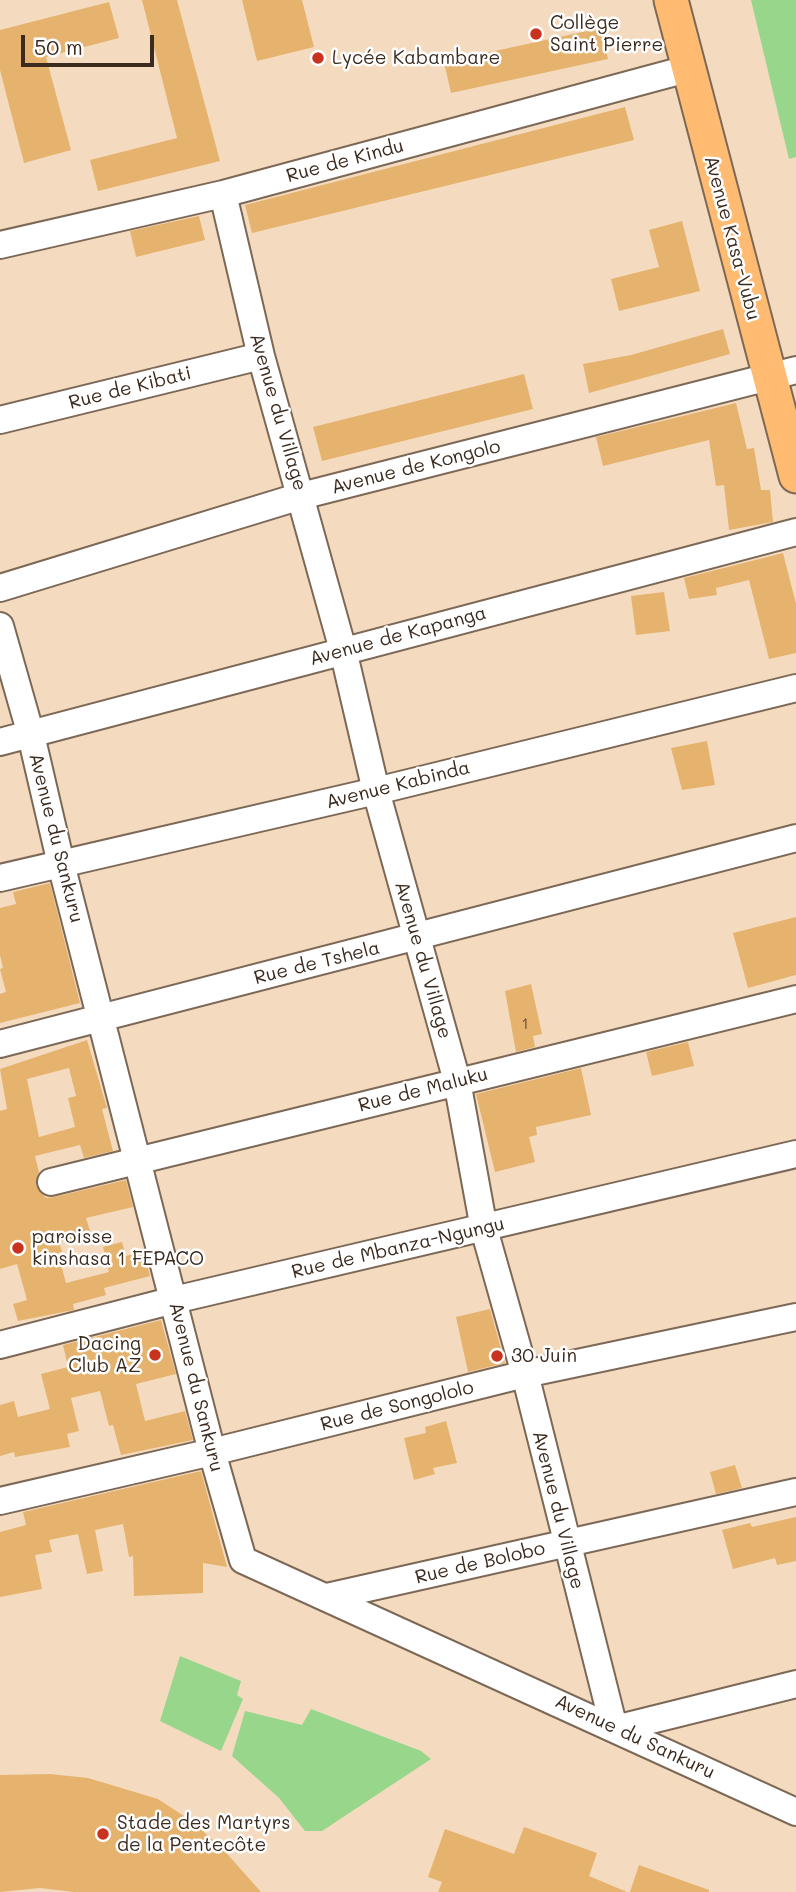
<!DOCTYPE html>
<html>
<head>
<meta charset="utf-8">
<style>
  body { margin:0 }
  #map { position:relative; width:796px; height:1892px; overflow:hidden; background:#f4dbbf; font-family:Mali,sans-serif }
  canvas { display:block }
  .scale { position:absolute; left:21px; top:35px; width:133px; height:32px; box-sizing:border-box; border:4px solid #3b2a1e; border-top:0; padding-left:9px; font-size:21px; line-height:24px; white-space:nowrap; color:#3b2a1e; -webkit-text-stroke:5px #fff; paint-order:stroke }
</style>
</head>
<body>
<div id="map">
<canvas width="796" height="1892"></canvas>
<div class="scale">50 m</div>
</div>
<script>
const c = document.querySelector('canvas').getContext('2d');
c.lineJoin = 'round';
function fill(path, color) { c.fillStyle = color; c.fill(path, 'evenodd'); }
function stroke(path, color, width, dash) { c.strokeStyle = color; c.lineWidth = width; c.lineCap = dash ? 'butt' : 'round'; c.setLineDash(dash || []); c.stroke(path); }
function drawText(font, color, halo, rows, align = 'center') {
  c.font = font + ' Mali,sans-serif'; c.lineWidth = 5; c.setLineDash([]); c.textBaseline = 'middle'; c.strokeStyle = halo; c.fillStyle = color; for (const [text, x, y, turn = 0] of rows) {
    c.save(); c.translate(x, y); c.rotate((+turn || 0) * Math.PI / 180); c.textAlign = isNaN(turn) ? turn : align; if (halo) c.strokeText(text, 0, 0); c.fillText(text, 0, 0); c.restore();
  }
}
const green = new Path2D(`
  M 751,0 L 796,0 L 796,157 L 789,159 Z
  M 180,1656 L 241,1681 L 237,1695 L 243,1699 L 221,1751 L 160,1721 Z
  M 311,1709 L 421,1751 L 431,1759 L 322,1831 L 305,1831 L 279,1798 L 232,1756 L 245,1711 L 302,1725 Z`);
const building = new Path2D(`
  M 142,0 L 177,0 L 220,161 L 98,191 L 90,160 L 177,138 Z
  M 242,0 L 302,0 L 314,47 L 257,61 Z
  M 109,2 L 119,38 L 46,57 L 71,150 L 24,163 L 0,70 L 0,30 Z
  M 601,28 L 608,59 L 451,93 L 444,62 Z
  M 625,107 L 634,140 L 252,233 L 245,205 Z
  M 199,216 L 205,240 L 136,257 L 130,231 Z
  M 682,221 L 700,291 L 619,311 L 611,279 L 659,267 L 649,230 Z
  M 723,329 L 730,354 L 589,393 L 583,364 L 631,355 Z
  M 524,374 L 533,409 L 322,461 L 313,427 Z
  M 736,403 L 747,449 L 754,448 L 761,490 L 770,490 L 773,522 L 729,530 L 724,485 L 716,486 L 709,440 L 603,466 L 596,437 Z
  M 783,553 L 796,604 L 796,653 L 769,659 L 749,580 L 716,588 L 717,595 L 689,599 L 684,578 Z
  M 664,592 L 670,631 L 636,635 L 631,596 Z
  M 707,741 L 715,785 L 682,790 L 671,748 Z
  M 50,883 L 80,1003 L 0,1023 L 0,994 L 6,992 L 0,969 L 3,968 L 0,955 L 0,908 L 16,904 L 13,892 Z
  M 796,917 L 796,975 L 748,988 L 733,933 Z
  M 531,984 L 542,1034 L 533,1036 L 535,1047 L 516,1052 L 505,991 Z
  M 87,1040 L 107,1108 L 102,1109 L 113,1151 L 84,1158 L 80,1145 L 35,1156 L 39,1172 L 36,1186 L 46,1198 L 54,1197 L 126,1180 L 133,1207 L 86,1218 L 91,1234 L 59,1242 L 62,1252 L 58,1253 L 66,1283 L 109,1272 L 103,1247 L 122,1242 L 126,1256 L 144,1252 L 150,1276 L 104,1288 L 106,1295 L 73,1304 L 74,1310 L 18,1321 L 13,1304 L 27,1300 L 17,1264 L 0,1269 L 0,1111 L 7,1109 L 0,1069 ZM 69,1068 L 76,1096 L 68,1098 L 75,1127 L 39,1137 L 27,1079 Z
  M 688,1042 L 694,1066 L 652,1076 L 646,1052 Z
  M 581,1068 L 591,1115 L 536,1127 L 537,1135 L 529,1137 L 535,1162 L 495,1172 L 476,1094 Z
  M 490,1309 L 505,1363 L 468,1372 L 456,1317 Z
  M 161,1320 L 176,1374 L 136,1384 L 145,1421 L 185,1411 L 193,1440 L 121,1455 L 113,1425 L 109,1426 L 100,1391 L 71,1398 L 79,1431 L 67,1434 L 70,1447 L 15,1457 L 14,1452 L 0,1456 L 0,1405 L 14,1401 L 18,1417 L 50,1409 L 41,1374 L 68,1367 L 63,1345 Z
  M 446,1421 L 457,1463 L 433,1468 L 435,1474 L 414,1480 L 404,1438 L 426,1433 L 425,1427 Z
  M 735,1465 L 742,1488 L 716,1494 L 710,1472 Z
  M 201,1471 L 227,1567 L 203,1563 L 203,1593 L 134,1596 L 133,1556 L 129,1557 L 123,1524 L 95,1530 L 103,1571 L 87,1574 L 78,1534 L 49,1540 L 52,1552 L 35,1555 L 42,1589 L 0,1597 L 0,1532 L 26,1525 L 23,1512 Z
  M 796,1517 L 796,1561 L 777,1565 L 775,1558 L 733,1569 L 722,1530 L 750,1523 L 752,1527 Z
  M 50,1774 L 88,1778 L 158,1799 L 190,1820 L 222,1848 L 261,1892 L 74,1892 L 40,1888 L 0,1892 L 0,1775 Z
  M 524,1827 L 597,1853 L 589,1876 L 627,1892 L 438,1892 L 442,1882 L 428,1877 L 445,1829 L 514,1854 Z
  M 639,1865 L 709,1890 L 709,1892 L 630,1892 Z`);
const minor = new Path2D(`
  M 223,194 L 261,356 L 343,650 L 376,791 L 457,1081 L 484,1229 L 525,1374 L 614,1728
  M 0,245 L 223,194 L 687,69
  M 0,420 L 261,356
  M 0,588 L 301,496 L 796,370
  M 0,626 L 31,735 L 61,864 L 212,1452 L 243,1560 L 796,1812
  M 0,742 L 796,532
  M 0,878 L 376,791 L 796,688
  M 0,1044 L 796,838
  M 51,1182 L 796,999
  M 0,1345 L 174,1300 L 796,1154
  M 0,1501 L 212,1452 L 525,1374 L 796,1317
  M 327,1597 L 796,1492
  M 615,1729 L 796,1684`);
const major = new Path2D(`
  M 671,0 L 796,476`);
const markers = [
  [536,34,7,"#c8321e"],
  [318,58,7,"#c8321e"],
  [18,1248,7,"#c8321e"],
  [155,1355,7,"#c8321e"],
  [497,1356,7,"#c8321e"],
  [103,1834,7,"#c8321e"]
];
const numberNames = [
  ["1",525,1024]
];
const poiNames = [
  ["Collège",550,23],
  ["Saint Pierre",550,45],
  ["Lycée Kabambare",332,58],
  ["paroisse",32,1237],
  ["kinshasa 1 FEPACO",32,1259],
  ["Dacing",141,1344,"right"],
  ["Club AZ",141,1366,"right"],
  ["30 Juin",511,1356],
  ["Stade des Martyrs",117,1823],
  ["de la Pentecôte",117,1845]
];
const streetNames = [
  ["Rue de Kindu",345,161,-15],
  ["Avenue Kasa-Vubu",732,238,75],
  ["Rue de Kibati",130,388,-14],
  ["Avenue du Village",278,412,74],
  ["Avenue de Kongolo",416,467,-14],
  ["Avenue de Kapanga",398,636,-15],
  ["Avenue Kabinda",398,785,-14],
  ["Avenue du Sankuru",56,838,76],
  ["Avenue du Village",423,960,74],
  ["Rue de Tshela",317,963,-14],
  ["Rue de Maluku",423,1090,-14],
  ["Rue de Mbanza-Ngungu",398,1248,-13],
  ["Avenue du Sankuru",196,1387,76],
  ["Rue de Songololo",397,1406,-14],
  ["Avenue du Village",558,1510,76],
  ["Rue de Bolobo",480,1563,-13],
  ["Avenue du Sankuru",635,1737,25]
];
fill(green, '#98d68c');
fill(building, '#e6b36f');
stroke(minor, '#7c6856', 30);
stroke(major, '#7c6856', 37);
stroke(minor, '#fff', 26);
stroke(major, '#ffbb71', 33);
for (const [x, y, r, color] of markers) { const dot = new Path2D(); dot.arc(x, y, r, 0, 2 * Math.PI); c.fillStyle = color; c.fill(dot); stroke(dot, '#fff', 2.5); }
drawText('16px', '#664c32', null, numberNames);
drawText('19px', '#3b2a1e', '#fff', poiNames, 'left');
drawText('19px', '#3b2a1e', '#fff', streetNames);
</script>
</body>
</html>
